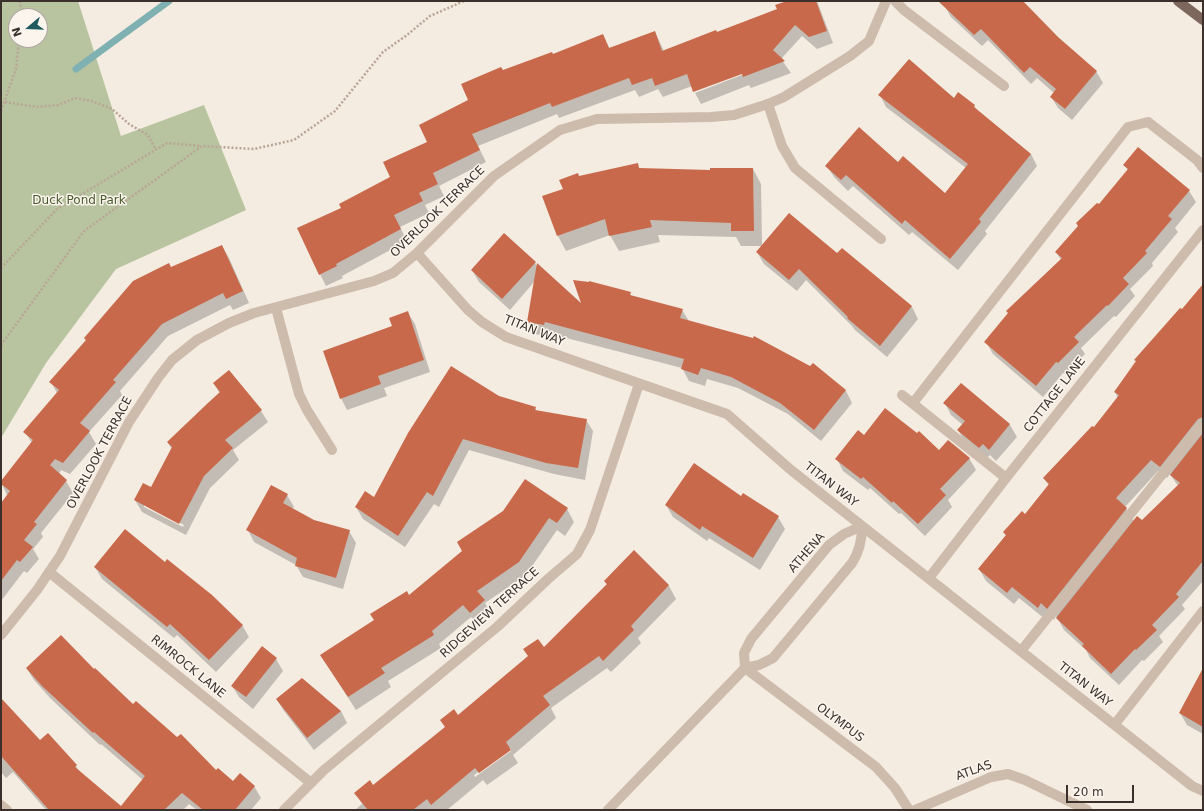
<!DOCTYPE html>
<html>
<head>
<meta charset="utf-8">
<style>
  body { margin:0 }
  #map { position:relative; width:1204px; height:811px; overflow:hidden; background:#f4ebe1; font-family:"DejaVu Sans",sans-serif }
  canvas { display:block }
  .frame { position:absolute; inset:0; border:2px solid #3b302b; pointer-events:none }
  .north { position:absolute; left:8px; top:8px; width:40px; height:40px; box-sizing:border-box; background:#fbf5ee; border:1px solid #aea6a0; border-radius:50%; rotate:251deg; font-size:11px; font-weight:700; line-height:16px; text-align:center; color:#3b302b }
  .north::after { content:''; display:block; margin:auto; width:14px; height:18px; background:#1f5a5e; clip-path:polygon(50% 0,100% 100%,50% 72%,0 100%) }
  .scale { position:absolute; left:1066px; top:785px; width:68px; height:18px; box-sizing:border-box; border:2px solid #3b302b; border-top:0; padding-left:5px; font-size:12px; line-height:14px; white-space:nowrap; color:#3b302b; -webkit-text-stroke:3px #fbf5ee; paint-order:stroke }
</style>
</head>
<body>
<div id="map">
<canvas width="1204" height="811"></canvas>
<div class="frame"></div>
<div class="north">N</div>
<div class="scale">20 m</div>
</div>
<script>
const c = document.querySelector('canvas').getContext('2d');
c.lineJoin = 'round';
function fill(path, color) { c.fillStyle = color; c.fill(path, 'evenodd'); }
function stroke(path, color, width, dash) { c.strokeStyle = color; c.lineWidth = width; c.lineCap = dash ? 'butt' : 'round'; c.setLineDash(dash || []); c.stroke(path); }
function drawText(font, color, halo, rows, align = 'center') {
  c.font = font + ' "DejaVu Sans",sans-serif'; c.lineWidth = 3; c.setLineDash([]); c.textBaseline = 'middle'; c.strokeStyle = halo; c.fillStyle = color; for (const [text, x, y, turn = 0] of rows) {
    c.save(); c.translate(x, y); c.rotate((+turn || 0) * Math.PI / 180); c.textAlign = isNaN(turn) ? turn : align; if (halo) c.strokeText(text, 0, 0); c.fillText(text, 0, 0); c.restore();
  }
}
const green = new Path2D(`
  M 1,1 L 78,1 L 121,136 L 204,105 L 246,210 L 116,269 L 46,363 L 1,438 ZM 16,16 L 40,16 L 40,40 L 16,40 Z`);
const shadow = new Path2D(`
  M 790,1 L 817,1 L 833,43 L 817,49 L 802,36 L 781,59 L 791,73 L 751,88 L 749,85 L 701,104 L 695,93 L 747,73 L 746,71 L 695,91 L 695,92 L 692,86 L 663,97 L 658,89 L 639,97 L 635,90 L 559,118 L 557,114 L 478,146 L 486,162 L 439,186 L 444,196 L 425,205 L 429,213 L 400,227 L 407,241 L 342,276 L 343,278 L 326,286 L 320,274 L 342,208 L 391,177 L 429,143 L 469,101 L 503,71 L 552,55 L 603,36 L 610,49 L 655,32 L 664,51 L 778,10 Z
  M 948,1 L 1012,1 L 1096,71 L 1103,83 L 1072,120 L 1058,108 L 1051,97 L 1054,93 L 1037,78 L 1031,84 L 988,40 L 982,46 L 951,17 L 944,5 Z
  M 880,95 L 954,100 L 974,106 L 978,111 L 1031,154 L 1037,166 L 985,231 L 987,234 L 958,270 L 912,232 L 909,235 L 853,186 L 848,191 L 834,177 L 827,166 L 898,163 L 945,194 L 966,168 L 886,107 Z
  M 637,164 L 640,169 L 711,171 L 753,169 L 761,184 L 762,246 L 741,246 L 736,237 L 658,235 L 660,242 L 619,251 L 610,235 L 566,251 L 558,236 L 544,197 L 564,190 L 579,177 Z
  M 1125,165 L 1189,191 L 1196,202 L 1175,228 L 1178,232 L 1152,263 L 1153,266 L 1130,289 L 1135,296 L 1116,317 L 1114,316 L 1081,348 L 1085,354 L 1065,374 L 1063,373 L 1043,397 L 993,354 L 986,342 L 1061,260 L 1056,252 L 1099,206 L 1128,171 Z
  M 222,246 L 229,258 L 249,303 L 233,310 L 230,305 L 168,336 L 120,391 L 122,395 L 89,432 L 96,444 L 70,474 L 61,470 L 59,474 L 66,481 L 73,493 L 41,533 L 43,537 L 33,549 L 39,559 L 27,573 L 24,571 L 1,601 L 1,505 L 7,495 L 1,482 L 32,443 L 25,432 L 57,393 L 51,382 L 86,341 L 85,338 L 171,269 Z
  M 842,250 L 912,307 L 918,319 L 887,357 L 855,330 L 852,326 L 806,280 L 797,291 L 764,264 L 757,252 L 838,255 Z
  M 535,263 L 537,266 L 584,307 L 630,293 L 632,297 L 682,310 L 689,321 L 811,367 L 813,364 L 846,391 L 852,403 L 821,441 L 788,414 L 738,388 L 707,379 L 705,386 L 689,381 L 682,368 L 551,334 L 551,337 L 535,334 L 528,322 L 534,282 L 510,310 L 479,282 L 472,270 Z
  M 1203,285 L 1203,581 L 1182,605 L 1185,609 L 1159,636 L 1163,642 L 1144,661 L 1142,660 L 1119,685 L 1090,658 L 1086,650 L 1064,630 L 1056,616 L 1054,620 L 1048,614 L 1045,619 L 1019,598 L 1014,604 L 986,581 L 979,569 L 1006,536 L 1004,532 L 1025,516 L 1049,486 L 1044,478 L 1094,429 L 1118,398 L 1115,392 L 1137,362 L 1135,360 L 1182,311 ZM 1158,471 L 1167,478 L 1170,474 L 1178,486 L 1142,521 L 1134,521 L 1125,507 Z
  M 408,313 L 415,324 L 430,372 L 384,388 L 387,396 L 347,410 L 341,398 L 393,326 Z
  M 214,383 L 261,411 L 268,422 L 233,450 L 239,460 L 210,488 L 186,535 L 142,512 L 135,500 L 152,489 L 172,449 L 168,443 L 220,394 ZM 144,504 L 184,525 L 183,527 L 144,507 Z
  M 961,384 L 1010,425 L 1017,437 L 996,461 L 990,455 L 986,459 L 965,442 L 958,430 L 963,425 L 951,415 L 945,403 Z
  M 498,397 L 535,408 L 537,411 L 586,420 L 593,431 L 585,480 L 554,474 L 469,450 L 439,507 L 434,504 L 405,547 L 363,519 L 356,507 L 374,498 Z
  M 864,436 L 969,458 L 976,470 L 948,500 L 952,507 L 925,536 L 901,513 L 899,514 L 870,488 L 868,490 L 843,471 L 837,459 Z
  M 287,495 L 294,507 L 292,509 L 313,521 L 349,531 L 356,543 L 343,589 L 303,577 L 296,565 L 254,542 L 248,530 Z
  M 743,495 L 778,517 L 785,529 L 760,570 L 709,538 L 707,541 L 673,517 L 666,505 L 741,497 Z
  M 567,509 L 574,522 L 565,536 L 557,530 L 526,575 L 485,603 L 491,614 L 478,625 L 471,617 L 439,644 L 441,648 L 388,681 L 391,687 L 356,710 L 329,668 L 374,621 L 409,596 L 463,551 Z
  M 634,552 L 669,586 L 676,599 L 638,638 L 641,643 L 611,672 L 607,668 L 551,708 L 556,718 L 513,755 L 518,763 L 487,785 L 483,780 L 447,810 L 355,810 L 362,804 L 356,793 L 373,787 L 458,717 L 544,649 L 607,585 L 605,582 ZM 511,748 L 511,751 L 475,777 L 474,775 Z
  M 95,567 L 242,625 L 249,637 L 216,672 L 177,635 L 174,638 L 102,579 Z
  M 276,659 L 283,671 L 253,709 L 239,697 L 232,686 Z
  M 27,669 L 94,671 L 133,705 L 216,772 L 234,783 L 254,786 L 261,798 L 251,810 L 197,810 L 189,804 L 183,810 L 46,810 L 13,772 L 6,778 L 1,772 L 1,707 L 40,741 L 76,766 L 80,773 L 122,807 L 143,780 L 101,744 L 100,745 L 50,698 L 34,680 Z
  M 1203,685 L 1203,734 L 1187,725 L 1180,713 Z
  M 277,700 L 341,711 L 347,723 L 314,750 L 284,711 Z`);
const stream = new Path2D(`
  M 76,69 L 169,1`);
const building = new Path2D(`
  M 787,1 L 816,1 L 827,31 L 809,37 L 795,25 L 773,50 L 785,61 L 743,77 L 742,74 L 693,92 L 687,74 L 655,86 L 652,78 L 632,85 L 629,78 L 552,107 L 550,103 L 472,134 L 480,150 L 433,173 L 438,184 L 419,193 L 423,201 L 394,215 L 401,229 L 336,264 L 337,266 L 319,275 L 297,228 L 341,208 L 339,204 L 390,177 L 383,162 L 427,142 L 419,125 L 468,100 L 461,84 L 501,67 L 503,70 L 552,52 L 553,54 L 603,34 L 609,48 L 655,31 L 662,51 L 716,30 L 717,32 L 777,9 L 775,5 Z
  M 938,1 L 1023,1 L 1058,37 L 1097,71 L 1065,109 L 1050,97 L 1056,89 L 1030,67 L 1024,73 L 981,29 L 974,35 Z
  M 909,59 L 954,98 L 958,92 L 975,105 L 974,107 L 1031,154 L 979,219 L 981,222 L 950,259 L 905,220 L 902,224 L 846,175 L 841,180 L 825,166 L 859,127 L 898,162 L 903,156 L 945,193 L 968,164 L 878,95 Z
  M 1138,147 L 1190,190 L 1168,216 L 1172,219 L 1145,251 L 1147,253 L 1123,278 L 1129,284 L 1108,306 L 1107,305 L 1074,337 L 1079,342 L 1058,363 L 1056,362 L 1036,386 L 984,342 L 1008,313 L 1006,311 L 1062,258 L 1055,252 L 1078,226 L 1076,223 L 1097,203 L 1099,204 L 1128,169 L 1123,165 Z
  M 638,163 L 639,168 L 710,170 L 710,168 L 753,168 L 754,231 L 731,231 L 731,223 L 650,220 L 652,227 L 609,236 L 605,219 L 557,236 L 542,196 L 563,189 L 559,180 L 578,173 L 579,176 Z
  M 789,213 L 837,253 L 842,248 L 912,306 L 880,346 L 847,318 L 848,317 L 799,269 L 789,280 L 756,252 Z
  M 504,233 L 536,262 L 502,299 L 471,270 Z
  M 222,245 L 243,291 L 226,299 L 223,293 L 162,324 L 113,380 L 116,382 L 80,423 L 90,431 L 63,463 L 55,459 L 50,465 L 67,480 L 34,522 L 37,524 L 24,540 L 33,547 L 20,562 L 17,560 L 1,581 L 1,503 L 10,491 L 1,484 L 1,481 L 33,440 L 23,432 L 59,390 L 49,382 L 86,340 L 84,338 L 133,281 L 169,263 L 171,267 Z
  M 537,263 L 581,303 L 573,280 L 589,282 L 589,281 L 631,292 L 630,295 L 683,309 L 680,318 L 753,338 L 754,336 L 810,366 L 813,363 L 846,390 L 814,430 L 780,403 L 731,377 L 701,368 L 698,375 L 681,369 L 684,359 L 545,322 L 544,325 L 527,322 Z
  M 1203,284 L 1203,417 L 1198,419 L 1160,467 L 1151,460 L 1116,498 L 1127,508 L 1047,609 L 1041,603 L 1038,608 L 1012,587 L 1007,593 L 978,569 L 1006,535 L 1003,532 L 1022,511 L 1025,514 L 1049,484 L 1043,478 L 1092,426 L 1094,427 L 1119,395 L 1114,392 L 1136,361 L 1134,360 L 1180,308 L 1182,309 Z
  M 408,311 L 424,360 L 378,376 L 381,384 L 340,399 L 323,351 L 392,326 L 389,318 Z
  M 451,366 L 499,396 L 536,407 L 535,410 L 587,419 L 578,468 L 546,463 L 463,439 L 433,496 L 427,492 L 398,536 L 355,507 L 365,491 L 374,497 L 408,433 Z
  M 229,370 L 262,410 L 225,440 L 233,448 L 204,476 L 179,524 L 134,500 L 143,483 L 151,487 L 172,447 L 167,442 L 209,402 L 220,392 L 213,383 Z
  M 961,383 L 1010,424 L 989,450 L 983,444 L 979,448 L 957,430 L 965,421 L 943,403 Z
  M 885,408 L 917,433 L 919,431 L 939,450 L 948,440 L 970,458 L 940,489 L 946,495 L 918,524 L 893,501 L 892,503 L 863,477 L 861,479 L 835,459 L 858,430 L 864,435 Z
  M 1203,433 L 1203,561 L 1176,594 L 1179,597 L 1152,625 L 1157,630 L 1136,650 L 1135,649 L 1111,674 L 1082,646 L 1084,644 L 1056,618 L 1137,516 L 1142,520 L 1180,483 L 1170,475 Z
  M 694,463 L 741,496 L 743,493 L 779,516 L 753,558 L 702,526 L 700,530 L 665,505 Z
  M 525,479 L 568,508 L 557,523 L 549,518 L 519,562 L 477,591 L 485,600 L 470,613 L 463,605 L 432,631 L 434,635 L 381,668 L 385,673 L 348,697 L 320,655 L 374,620 L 370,614 L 407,591 L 409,595 L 462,551 L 457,542 L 503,511 Z
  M 271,485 L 288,494 L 283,503 L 314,520 L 350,530 L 336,578 L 295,566 L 297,558 L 246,530 Z
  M 125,529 L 165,562 L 167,559 L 212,595 L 243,625 L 209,660 L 170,624 L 167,627 L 94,567 Z
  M 634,550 L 669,585 L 631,626 L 634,630 L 603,661 L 599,656 L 543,696 L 550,705 L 506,742 L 511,750 L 479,773 L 475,768 L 431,805 L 427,799 L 413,810 L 368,810 L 354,793 L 370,780 L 373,785 L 445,727 L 440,720 L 454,709 L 458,715 L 528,656 L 523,649 L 538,639 L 544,647 L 607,584 L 604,581 Z
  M 61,635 L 94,669 L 95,668 L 133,704 L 136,701 L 177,737 L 181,734 L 216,770 L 218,768 L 233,781 L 240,773 L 255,786 L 235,810 L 203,810 L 182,793 L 164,810 L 49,810 L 1,756 L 1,698 L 40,740 L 48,733 L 77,765 L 75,767 L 121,806 L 145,776 L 94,732 L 93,733 L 42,686 L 26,668 Z
  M 262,646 L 277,658 L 246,697 L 231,686 Z
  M 1203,668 L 1203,727 L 1179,713 Z
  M 302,678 L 341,711 L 307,738 L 276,699 Z`);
const path = new Path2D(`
  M 20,1 L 22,16
  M 5,102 L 37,107 L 58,105 L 75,98 L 92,101 L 112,109 L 129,124 L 148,135 L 156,150
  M 1,111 L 16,69 L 19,40
  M 1,268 L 57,209 L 167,143 L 201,146
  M 1,345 L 84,231 L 202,146 L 254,149 L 294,140 L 335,111 L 383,52 L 407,35 L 430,16 L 464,1`);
const service = new Path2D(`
  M 895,1 L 904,10 L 1004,86
  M 768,104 L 782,146 L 795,168 L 881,239
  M 902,395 L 1006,478
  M 913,403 L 1128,127 L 1148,122 L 1197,160 L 1203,168
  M 1021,651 L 1203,423`);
const minor = new Path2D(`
  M 417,253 L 468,310 L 482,322 L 506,337 L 727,414 L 791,470 L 1192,786 L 1203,791
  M 276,308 L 299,394 L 307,410 L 332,450
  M 862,526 C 862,540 860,551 852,563 L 773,658 L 759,665 L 745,668 L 744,653 L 751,639 L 829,545 L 844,534 Z
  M 49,572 L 311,783
  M 929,578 L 1006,478 L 1203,230
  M 1,635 L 37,590 L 60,556 L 129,422 L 158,378 L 172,360 L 197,340 L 229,323 L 254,313 L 374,281 L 393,273 L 417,253 L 494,176 L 560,130 L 597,119 L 711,117 L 734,115 L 768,104 L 784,97 L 850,56 L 869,41 L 886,1
  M 1115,724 L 1203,611
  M 1,805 L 7,810
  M 284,810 L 324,770 L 497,627 L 548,579 L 577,554 L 590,530 L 639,384
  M 608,810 L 745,668 L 876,767 L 895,788 L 909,810
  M 915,810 L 991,777 L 1008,774 L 1025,780 L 1087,810`);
const primary = new Path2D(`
  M 1178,1 L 1203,20`);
const parkNames = [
  ["Duck Pond Park",79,201]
];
const streetNames = [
  ["OVERLOOK TERRACE",438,212,-44],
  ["TITAN WAY",534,331,22],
  ["COTTAGE LANE",1055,395,-52],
  ["OVERLOOK TERRACE",100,453,-62],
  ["TITAN WAY",831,485,38],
  ["ATHENA",807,553,-49],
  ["RIDGEVIEW TERRACE",490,613,-42],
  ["RIMROCK LANE",188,667,39],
  ["TITAN WAY",1085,685,38],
  ["OLYMPUS",840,723,37],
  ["ATLAS",974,771,-20]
];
fill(green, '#b8c4a0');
fill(shadow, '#0003');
stroke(stream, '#7fb0b2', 7);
fill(building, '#c8694b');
stroke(path, '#b9a596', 2.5, [2, 2]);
stroke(service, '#cdbbac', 10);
stroke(minor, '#cdbbac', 10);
stroke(primary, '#7d675c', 10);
drawText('12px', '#4a5a2e', '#fbf5ee', parkNames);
drawText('12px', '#3b302b', '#fbf5ee', streetNames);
</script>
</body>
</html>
